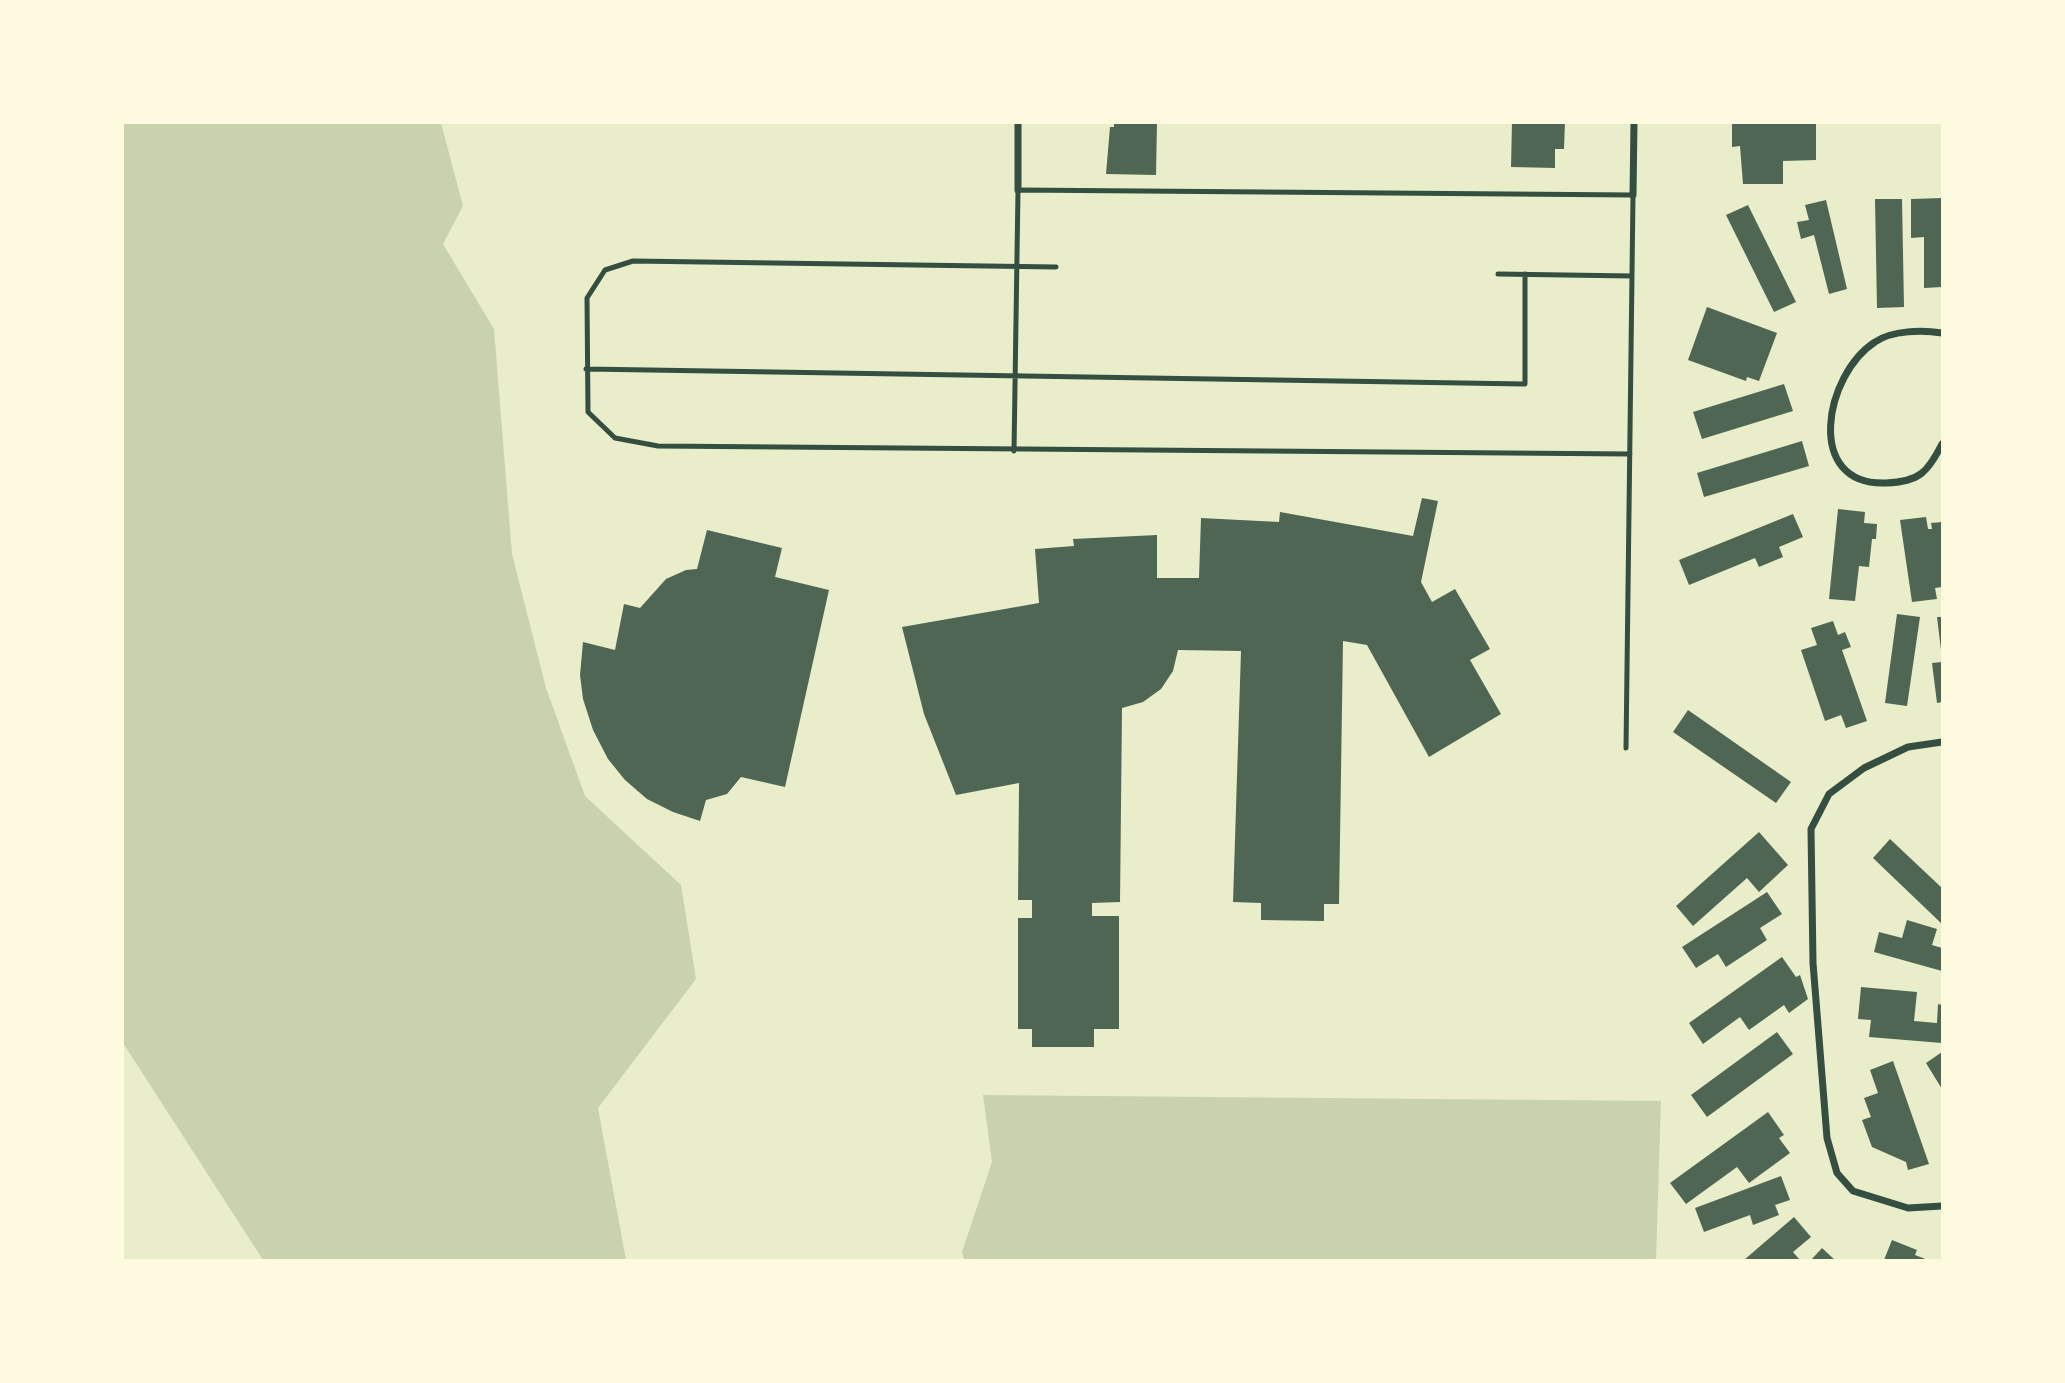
<!DOCTYPE html>
<html>
<head>
<meta charset="utf-8">
<style>
  body { margin:0 }
  #map { position:relative; width:2065px; height:1383px; overflow:hidden; background:#e9edc9; font-family:"Alegreya Sans",sans-serif }
  canvas { display:block }
  .frame { position:absolute; inset:0; border:124px solid #fefae0; pointer-events:none }
</style>
</head>
<body>
<div id="map">
<canvas width="2065" height="1383"></canvas>
<div class="frame"></div>
</div>
<script>
const c = document.querySelector('canvas').getContext('2d');
c.lineJoin = 'round';
function fill(path, color) { c.fillStyle = color; c.fill(path, 'evenodd'); }
function stroke(path, color, width, dash) { c.strokeStyle = color; c.lineWidth = width; c.lineCap = dash ? 'butt' : 'round'; c.setLineDash(dash || []); c.stroke(path); }
const green = new Path2D(`
  M 123,122 L 441,123 L 463,206 L 443,244 L 494,329 L 512,554 L 546,688 L 585,796 L 681,885 L 696,979 L 598,1108 L 626,1260 L 263,1260 L 123,1043 Z
  M 983,1095 L 1661,1101 L 1656,1260 L 964,1260 L 962,1252 L 992,1162 Z`);
const building = new Path2D(`
  M 1114,122 L 1157,122 L 1156,175 L 1106,174 L 1110,127 L 1114,127 Z
  M 1512,122 L 1565,122 L 1564,149 L 1555,149 L 1555,168 L 1511,167 Z
  M 1732,122 L 1816,122 L 1816,160 L 1783,161 L 1783,184 L 1743,184 L 1740,146 L 1732,147 Z
  M 1942,198 L 1942,287 L 1924,288 L 1924,237 L 1911,238 L 1911,199 Z
  M 1875,199 L 1902,199 L 1904,307 L 1877,308 Z
  M 1826,200 L 1847,289 L 1829,294 L 1814,235 L 1801,239 L 1797,222 L 1809,220 L 1805,205 Z
  M 1748,205 L 1796,302 L 1774,312 L 1726,215 Z
  M 1707,307 L 1777,333 L 1759,381 L 1747,377 L 1746,381 L 1688,360 Z
  M 1784,384 L 1793,411 L 1702,439 L 1693,412 Z
  M 1802,441 L 1809,466 L 1704,497 L 1697,473 Z
  M 1422,498 L 1438,501 L 1421,582 L 1432,602 L 1455,589 L 1490,649 L 1470,660 L 1501,714 L 1429,757 L 1367,645 L 1343,641 L 1339,904 L 1324,904 L 1324,921 L 1261,920 L 1261,903 L 1233,902 L 1241,651 L 1178,650 L 1173,671 L 1161,689 L 1143,702 L 1122,708 L 1120,902 L 1092,903 L 1092,916 L 1119,916 L 1119,1029 L 1094,1029 L 1094,1047 L 1032,1047 L 1032,1029 L 1018,1029 L 1018,918 L 1032,918 L 1032,900 L 1018,900 L 1019,783 L 956,795 L 924,714 L 902,627 L 1039,603 L 1035,549 L 1074,546 L 1073,539 L 1157,535 L 1157,578 L 1199,578 L 1201,518 L 1279,522 L 1280,512 L 1413,536 Z
  M 1838,509 L 1865,512 L 1864,523 L 1877,524 L 1876,539 L 1872,539 L 1869,567 L 1859,566 L 1855,601 L 1829,599 Z
  M 1793,514 L 1803,537 L 1779,547 L 1783,557 L 1759,567 L 1755,558 L 1689,585 L 1679,560 Z
  M 1926,517 L 1928,529 L 1932,529 L 1931,523 L 1942,522 L 1942,587 L 1935,588 L 1937,599 L 1912,602 L 1900,520 Z
  M 707,530 L 782,548 L 775,577 L 829,590 L 785,787 L 741,777 L 727,794 L 706,800 L 700,821 L 673,812 L 647,799 L 625,780 L 608,759 L 593,730 L 583,699 L 580,675 L 583,642 L 615,650 L 624,604 L 640,608 L 666,579 L 686,570 L 697,569 Z
  M 1897,614 L 1920,617 L 1907,706 L 1885,703 Z
  M 1937,617 L 1942,617 L 1942,650 L 1941,650 Z
  M 1833,621 L 1838,635 L 1845,632 L 1851,647 L 1842,650 L 1867,721 L 1846,728 L 1841,715 L 1825,721 L 1801,650 L 1817,645 L 1811,628 Z
  M 1942,662 L 1942,702 L 1937,703 L 1932,663 Z
  M 1688,710 L 1791,782 L 1776,803 L 1673,732 Z
  M 1759,832 L 1788,865 L 1759,892 L 1747,878 L 1693,926 L 1676,906 Z
  M 1890,839 L 1942,888 L 1942,924 L 1873,858 Z
  M 1767,892 L 1782,914 L 1760,928 L 1767,940 L 1726,967 L 1718,954 L 1696,968 L 1682,947 Z
  M 1907,920 L 1937,929 L 1932,945 L 1942,948 L 1942,971 L 1874,952 L 1879,932 L 1902,938 Z
  M 1782,957 L 1796,977 L 1800,975 L 1808,999 L 1789,1013 L 1784,1005 L 1749,1030 L 1740,1017 L 1703,1044 L 1689,1023 Z
  M 1861,987 L 1917,992 L 1914,1021 L 1937,1023 L 1938,1004 L 1942,1005 L 1942,1043 L 1869,1037 L 1871,1020 L 1858,1019 Z
  M 1777,1032 L 1793,1054 L 1707,1117 L 1691,1095 Z
  M 1942,1052 L 1942,1089 L 1926,1063 Z
  M 1893,1061 L 1929,1164 L 1908,1170 L 1906,1162 L 1872,1147 L 1862,1120 L 1871,1117 L 1864,1098 L 1878,1093 L 1870,1070 Z
  M 1768,1112 L 1784,1135 L 1779,1138 L 1790,1153 L 1749,1183 L 1737,1167 L 1686,1204 L 1670,1183 Z
  M 1781,1176 L 1790,1200 L 1775,1205 L 1779,1215 L 1753,1225 L 1750,1215 L 1704,1232 L 1695,1208 Z
  M 1794,1217 L 1811,1237 L 1793,1252 L 1800,1260 L 1744,1260 Z
  M 1892,1240 L 1917,1250 L 1915,1255 L 1928,1260 L 1884,1260 Z
  M 1822,1248 L 1835,1260 L 1811,1260 Z`);
const service = new Path2D(`
  M 1056,267 L 633,261 L 605,270 L 587,298 L 588,412 L 615,438 L 658,446 L 1630,454
  M 1498,274 L 1632,276
  M 586,369 L 1525,384 L 1525,274
  M 1014,451 L 1018,190 L 1633,195 L 1626,748`);
const minor = new Path2D(`
  M 1018,190 L 1018,122
  M 1633,195 L 1634,122
  M 1942,333 C 1923,330 1892,330 1875,342 C 1825,374 1803,486 1886,483 C 1919,482 1928,472 1942,444
  M 1942,742 L 1908,747 L 1864,768 L 1829,794 L 1811,829 L 1813,963 L 1827,1138 L 1837,1173 L 1853,1191 L 1908,1208 L 1942,1206`);
fill(green, '#cad2ad');
fill(building, '#4f6655');
stroke(service, '#344e41', 5);
stroke(minor, '#344e41', 7);
</script>
</body>
</html>
